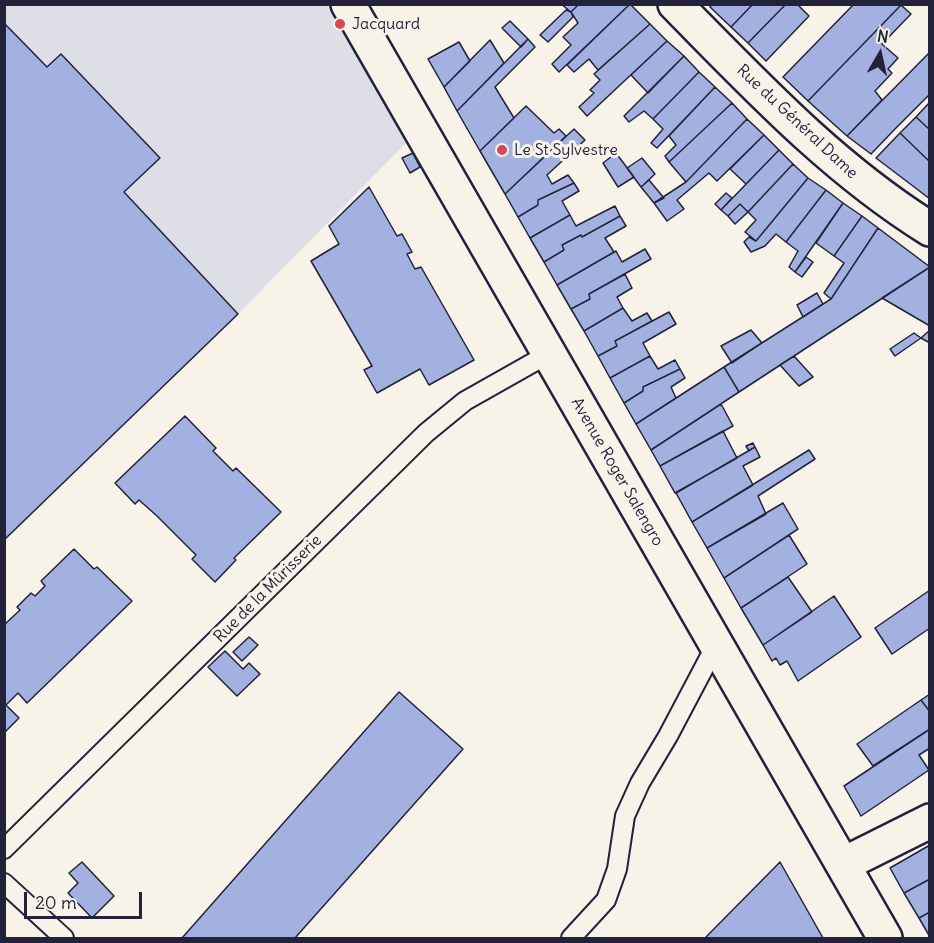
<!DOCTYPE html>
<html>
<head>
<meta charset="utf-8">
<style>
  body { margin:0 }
  #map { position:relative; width:934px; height:943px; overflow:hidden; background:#f7f3e8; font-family:Delius,sans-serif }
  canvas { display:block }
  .frame { position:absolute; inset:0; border:6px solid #22223b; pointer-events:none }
  .north { position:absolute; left:850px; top:24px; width:60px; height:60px; -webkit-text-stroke:4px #f7f3e8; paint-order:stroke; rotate:9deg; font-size:16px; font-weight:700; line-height:24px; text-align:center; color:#22223b }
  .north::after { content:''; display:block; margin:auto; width:21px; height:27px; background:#22223b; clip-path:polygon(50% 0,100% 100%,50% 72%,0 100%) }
  .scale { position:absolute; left:24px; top:892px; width:118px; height:27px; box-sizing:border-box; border:3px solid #22223b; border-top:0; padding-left:8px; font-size:18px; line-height:21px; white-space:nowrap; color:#22223b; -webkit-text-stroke:4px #f7f3e8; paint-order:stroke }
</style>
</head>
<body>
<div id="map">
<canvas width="934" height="943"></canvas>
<div class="frame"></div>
<div class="north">N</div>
<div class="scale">20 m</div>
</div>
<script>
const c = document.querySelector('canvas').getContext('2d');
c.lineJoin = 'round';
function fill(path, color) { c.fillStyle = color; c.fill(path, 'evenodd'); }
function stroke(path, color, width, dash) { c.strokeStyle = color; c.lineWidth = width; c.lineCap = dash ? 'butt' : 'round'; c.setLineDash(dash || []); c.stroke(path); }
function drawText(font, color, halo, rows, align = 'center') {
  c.font = font + ' Delius,sans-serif'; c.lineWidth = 6; c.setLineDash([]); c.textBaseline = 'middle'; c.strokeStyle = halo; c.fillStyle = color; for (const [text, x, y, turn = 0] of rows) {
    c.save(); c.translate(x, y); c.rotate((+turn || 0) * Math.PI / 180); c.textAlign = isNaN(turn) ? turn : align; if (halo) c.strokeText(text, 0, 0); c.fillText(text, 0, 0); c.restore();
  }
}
const built = new Path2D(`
  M 5,5 L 327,5 L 406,143 L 238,314 L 5,541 Z`);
const building = new Path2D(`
  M 561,4 L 579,4 L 571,12 Z
  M 579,4 L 630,4 L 559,72 L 552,64 L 571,45 L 563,37 L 578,23 L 571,12 Z
  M 630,4 L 650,24 L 598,70 L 589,59 L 574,72 L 567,65 Z
  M 712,4 L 753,4 L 731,27 L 710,7 Z
  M 753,4 L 786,4 L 748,43 L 731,27 Z
  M 786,4 L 797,4 L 809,16 L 766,61 L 748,43 Z
  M 854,4 L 902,4 L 808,101 L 783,77 Z
  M 901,5 L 911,14 L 882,44 L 898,58 L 888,69 L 892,73 L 875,91 L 882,100 L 847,136 L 808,101 Z
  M 566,10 L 571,12 L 573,17 L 548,42 L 540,35 Z
  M 510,21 L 528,39 L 521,47 L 502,28 Z
  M 4,23 L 47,67 L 61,54 L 160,158 L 124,192 L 238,314 L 4,540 Z
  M 650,24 L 667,41 L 587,116 L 579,107 L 594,93 L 590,90 L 600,80 L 594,74 Z
  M 528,39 L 535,47 L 495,87 L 514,118 L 480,151 L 457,111 Z
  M 490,40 L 504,63 L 457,111 L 444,87 Z
  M 667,41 L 684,56 L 648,93 L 631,75 Z
  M 459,42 L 470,61 L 444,87 L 428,59 Z
  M 930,52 L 930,94 L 895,129 L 871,154 L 847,136 Z
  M 684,56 L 699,72 L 653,119 L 644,111 L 629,122 L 624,116 Z
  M 699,72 L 715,87 L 657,148 L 651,143 L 663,129 L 653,119 Z
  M 715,87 L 732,103 L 669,162 L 665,156 L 676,145 L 669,136 Z
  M 930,102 L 930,130 L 916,117 Z
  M 732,103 L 747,119 L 686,182 L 669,162 Z
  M 526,106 L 554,133 L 559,129 L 566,136 L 505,194 L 480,151 Z
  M 916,117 L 930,130 L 930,162 L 900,133 Z
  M 747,119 L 764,135 L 717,181 L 709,173 L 677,200 L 684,209 L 667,221 L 654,203 L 686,182 Z
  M 574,129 L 585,140 L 547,175 L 552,184 L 568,175 L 574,183 L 538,200 L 538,205 L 518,217 L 505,194 Z
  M 900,133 L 930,162 L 930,199 L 876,158 Z
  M 764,135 L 779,150 L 746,184 L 730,169 Z
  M 779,150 L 793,164 L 748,212 L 740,204 L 728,216 L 721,210 Z
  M 413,153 L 420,167 L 410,173 L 402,158 Z
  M 616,153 L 634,177 L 618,187 L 603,163 Z
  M 642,158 L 655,174 L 641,187 L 627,168 Z
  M 793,164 L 808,178 L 756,241 L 745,232 L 756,220 L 748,212 Z
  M 808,178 L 826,190 L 786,242 L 776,234 L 765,246 L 751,252 L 744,242 L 749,237 L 756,241 Z
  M 649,180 L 664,198 L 654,203 L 641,187 Z
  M 574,183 L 579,191 L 562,201 L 570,215 L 530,238 L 518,217 L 538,205 L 538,200 Z
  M 369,187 L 397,236 L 402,234 L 412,252 L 407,254 L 415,269 L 421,267 L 474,360 L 429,385 L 420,369 L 377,393 L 364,370 L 372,366 L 311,261 L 339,244 L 329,226 Z
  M 826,190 L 843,203 L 795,272 L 789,267 L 798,251 L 786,242 Z
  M 726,193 L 732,198 L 721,210 L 715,204 Z
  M 843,203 L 862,216 L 834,256 L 816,243 Z
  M 740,204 L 748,212 L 735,224 L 728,216 Z
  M 615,206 L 620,216 L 582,237 L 581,235 L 562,245 L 564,250 L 544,262 L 530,238 L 570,215 L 576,226 Z
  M 620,216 L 626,226 L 605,238 L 614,252 L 557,285 L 544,262 L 564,250 L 562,245 L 581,235 L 582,237 Z
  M 862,216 L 878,228 L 831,299 L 824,293 L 844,263 L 834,256 Z
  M 878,228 L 930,267 L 739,392 L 724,367 L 831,299 Z
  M 645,249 L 651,259 L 589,294 L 590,299 L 571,309 L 557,285 L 616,251 L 622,262 Z
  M 806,257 L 813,262 L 802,277 L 795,272 Z
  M 930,267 L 930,326 L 882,298 Z
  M 625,274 L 632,288 L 617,297 L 623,308 L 584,331 L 571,309 L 590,299 L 589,294 Z
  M 817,293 L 823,304 L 803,317 L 797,305 Z
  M 623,308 L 632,321 L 647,313 L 652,321 L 615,341 L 617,346 L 598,356 L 584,331 Z
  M 669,312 L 676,324 L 643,343 L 650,356 L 610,378 L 598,356 L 617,346 L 615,341 Z
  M 751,330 L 762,343 L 732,363 L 721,346 Z
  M 930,330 L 930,343 L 921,338 Z
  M 914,333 L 921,338 L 895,356 L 890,349 Z
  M 650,356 L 658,369 L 675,360 L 680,369 L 643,387 L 643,391 L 624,403 L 610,378 Z
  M 794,356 L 813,377 L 799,386 L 780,365 Z
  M 724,367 L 739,392 L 651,450 L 636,424 Z
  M 680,369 L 685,378 L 671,387 L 676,398 L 636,424 L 624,403 L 643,391 L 643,387 Z
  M 721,404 L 733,426 L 660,466 L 651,450 Z
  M 185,416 L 216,448 L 213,451 L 233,471 L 236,468 L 281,512 L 234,558 L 236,560 L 215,582 L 192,559 L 196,555 L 157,516 L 139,500 L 135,504 L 115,483 Z
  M 723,431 L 737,458 L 675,493 L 660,466 Z
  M 753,443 L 755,447 L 749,451 L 746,446 Z
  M 755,447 L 760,457 L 743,466 L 753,485 L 692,522 L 676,493 Z
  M 809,450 L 815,459 L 758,496 L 766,514 L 707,548 L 692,522 Z
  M 783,503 L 798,529 L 724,578 L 707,548 Z
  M 789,535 L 807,564 L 741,608 L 724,578 Z
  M 74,549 L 94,569 L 97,567 L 132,601 L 27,703 L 18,693 L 6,705 L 19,718 L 4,733 L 4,625 L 20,610 L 17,607 L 31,593 L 35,596 L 45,586 L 41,581 Z
  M 788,577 L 812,612 L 763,645 L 741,608 Z
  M 930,590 L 930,628 L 892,654 L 875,628 Z
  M 834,596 L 861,637 L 798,681 L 787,661 L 780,665 L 776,658 L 772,661 L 763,645 Z
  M 249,637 L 258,645 L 242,661 L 233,652 Z
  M 225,651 L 243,669 L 249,663 L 260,674 L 237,696 L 208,667 Z
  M 399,692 L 463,749 L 295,938 L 182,938 Z
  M 930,694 L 930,712 L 921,700 Z
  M 921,700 L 930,712 L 930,729 L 873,766 L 857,744 Z
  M 930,729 L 930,748 L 919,755 L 929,770 L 861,816 L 844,786 Z
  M 930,845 L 930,879 L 904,893 L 890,868 Z
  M 82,862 L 114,896 L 92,918 L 68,893 L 78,883 L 69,873 Z
  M 780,862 L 823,938 L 706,938 L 706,937 Z
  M 930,879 L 930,912 L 919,918 L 904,893 Z
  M 930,912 L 930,937 L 919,918 Z`);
const lane = new Path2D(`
  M 4,849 L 426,433 L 465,401 L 550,353
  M 4,883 L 64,938
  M 571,938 L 606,900 L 617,869 L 625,816 L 640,783 L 668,736 L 716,645`);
const street = new Path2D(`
  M 348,4 L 885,938
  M 844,864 L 930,821`);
const secondary = new Path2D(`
  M 675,4 C 755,85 832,168 930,229`);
const markers = [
  [340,24,6,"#d1495b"],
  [502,150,6,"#d1495b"]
];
const poiNames = [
  ["Jacquard",352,24],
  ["Le St Sylvestre",514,150]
];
const streetNames = [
  ["Rue du Général Dame",797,122,43],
  ["Avenue Roger Salengro",617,472,60],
  ["Rue de la Mûrisserie",268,589,-45]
];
fill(built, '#dedfe6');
fill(building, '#a3b1e0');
stroke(building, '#22223b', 1.5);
stroke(lane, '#22223b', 22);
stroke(street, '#22223b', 38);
stroke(secondary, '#22223b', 38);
stroke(lane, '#f7f3e8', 18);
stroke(street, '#f7f3e8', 33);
stroke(secondary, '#f7f3e8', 33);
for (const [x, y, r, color] of markers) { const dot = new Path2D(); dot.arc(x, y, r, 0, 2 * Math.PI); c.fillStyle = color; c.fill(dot); stroke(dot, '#f7f3e8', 2); }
drawText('16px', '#22223b', '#f7f3e8', poiNames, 'left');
drawText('16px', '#22223b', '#f7f3e8', streetNames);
</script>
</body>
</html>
